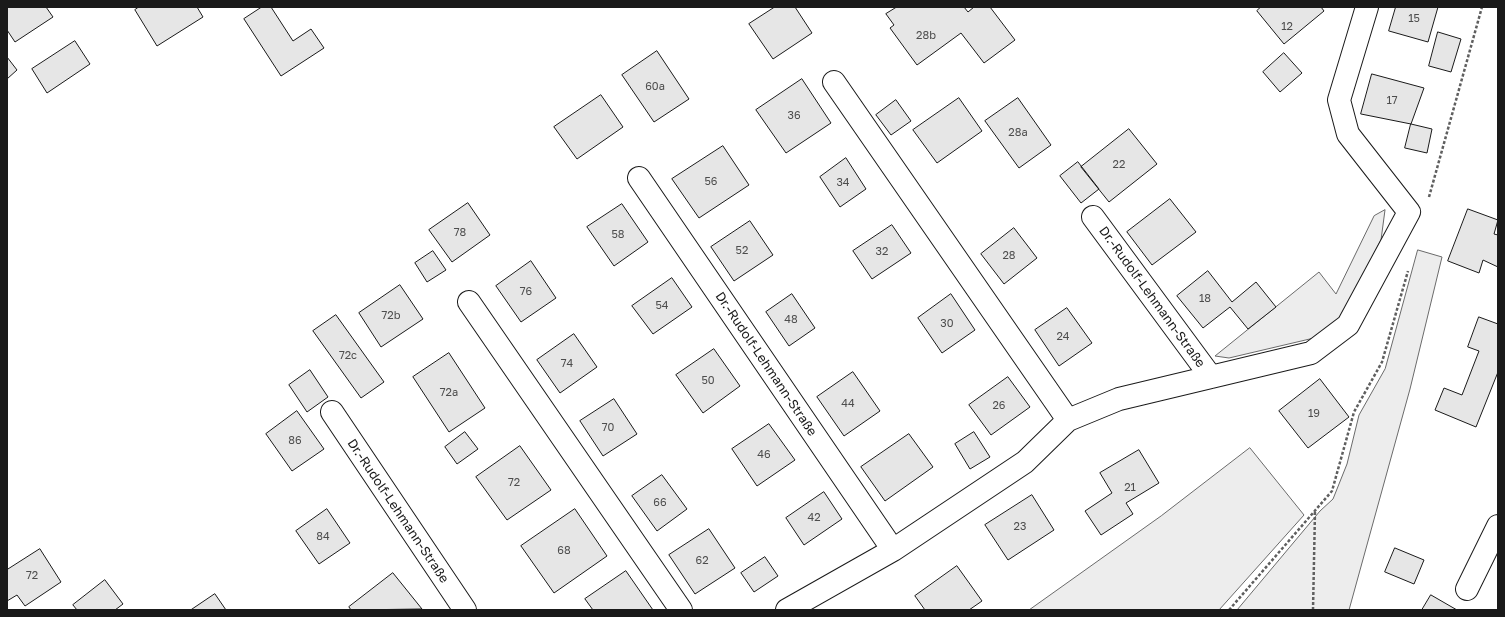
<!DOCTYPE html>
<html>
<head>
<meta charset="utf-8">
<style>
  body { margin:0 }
  #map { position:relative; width:1505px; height:617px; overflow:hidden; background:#fff; font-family:"Golos Text",sans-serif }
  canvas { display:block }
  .frame { position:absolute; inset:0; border:8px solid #1a1a1a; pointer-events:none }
</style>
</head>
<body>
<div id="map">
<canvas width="1505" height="617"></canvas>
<div class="frame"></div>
</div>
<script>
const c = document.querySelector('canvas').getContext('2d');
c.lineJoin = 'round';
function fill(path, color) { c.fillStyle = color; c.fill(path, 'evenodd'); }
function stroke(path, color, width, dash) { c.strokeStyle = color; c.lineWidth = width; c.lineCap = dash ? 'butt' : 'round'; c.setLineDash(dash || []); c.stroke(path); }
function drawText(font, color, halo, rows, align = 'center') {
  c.font = font + ' "Golos Text",sans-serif'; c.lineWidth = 3; c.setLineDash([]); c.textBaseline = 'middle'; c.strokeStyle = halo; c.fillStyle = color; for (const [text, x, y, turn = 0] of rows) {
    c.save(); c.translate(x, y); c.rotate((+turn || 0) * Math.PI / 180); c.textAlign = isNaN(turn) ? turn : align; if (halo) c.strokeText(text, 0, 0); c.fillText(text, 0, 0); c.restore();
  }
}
const built = new Path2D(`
  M 1385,210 L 1381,240 L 1340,320 L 1314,338 L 1229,358 L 1215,356 L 1319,272 L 1336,294 L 1374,216 Z
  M 1418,250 L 1442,257 L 1410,389 L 1349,610 L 1237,610 L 1320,511 L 1333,499 L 1347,464 L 1359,415 L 1385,369 Z
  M 1250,448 L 1304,515 L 1219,610 L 1029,610 L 1161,516 Z`);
const building = new Path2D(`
  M 7,7 L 46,7 L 53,17 L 15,42 L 7,30 Z
  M 139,7 L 197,7 L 203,17 L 157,46 L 135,10 Z
  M 262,7 L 271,7 L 293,41 L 311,29 L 324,48 L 281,76 L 244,19 Z
  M 775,7 L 795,7 L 812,33 L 773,59 L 749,24 Z
  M 897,7 L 964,7 L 968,12 L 974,7 L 990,7 L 1015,40 L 984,63 L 961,33 L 917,65 L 890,28 L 894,25 L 886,14 Z
  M 1261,7 L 1321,7 L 1324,11 L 1284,44 L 1257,11 Z
  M 1396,7 L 1438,7 L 1428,42 L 1389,31 Z
  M 1438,32 L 1461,39 L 1451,72 L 1429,66 Z
  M 75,41 L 90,64 L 47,93 L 32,69 Z
  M 657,51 L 689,99 L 654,122 L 622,75 Z
  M 1284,53 L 1302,73 L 1280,92 L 1263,72 Z
  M 7,57 L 17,70 L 7,79 Z
  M 1372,74 L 1424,88 L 1411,124 L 1361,114 Z
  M 802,79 L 831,123 L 786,153 L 756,110 Z
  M 601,95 L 623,127 L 577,159 L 554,127 Z
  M 959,98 L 982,131 L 937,163 L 913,130 Z
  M 1018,98 L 1051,145 L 1019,168 L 985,121 Z
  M 896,100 L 911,121 L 891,135 L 876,115 Z
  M 1411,124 L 1432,129 L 1427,153 L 1405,148 Z
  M 1129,129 L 1157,164 L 1109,202 L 1081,167 Z
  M 723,146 L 749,185 L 699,218 L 672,179 Z
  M 846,158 L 866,189 L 840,207 L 820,177 Z
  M 1078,162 L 1099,189 L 1081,203 L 1060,176 Z
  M 1170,199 L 1196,232 L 1152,265 L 1127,232 Z
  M 468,203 L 490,235 L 452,262 L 429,230 Z
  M 622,204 L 648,242 L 614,266 L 587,227 Z
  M 1468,209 L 1498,220 L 1494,234 L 1498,235 L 1498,267 L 1483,260 L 1479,273 L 1448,261 Z
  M 750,221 L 773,255 L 734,281 L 711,247 Z
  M 892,225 L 911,253 L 872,279 L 853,251 Z
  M 1014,228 L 1037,258 L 1004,284 L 981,254 Z
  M 433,251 L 446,270 L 427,282 L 415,263 Z
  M 531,261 L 556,298 L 521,322 L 496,286 Z
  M 1208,271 L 1232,302 L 1256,282 L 1276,307 L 1248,329 L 1230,307 L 1203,328 L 1177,296 Z
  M 672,278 L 692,307 L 653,334 L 632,306 Z
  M 400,285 L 423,319 L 381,347 L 359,313 Z
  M 792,294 L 815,328 L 789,346 L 766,312 Z
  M 951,294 L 975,330 L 942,353 L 918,318 Z
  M 1067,308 L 1092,343 L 1059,366 L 1035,330 Z
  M 336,315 L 384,382 L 361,398 L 313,331 Z
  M 1479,317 L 1498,324 L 1498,372 L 1476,427 L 1435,410 L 1444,388 L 1462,395 L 1479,351 L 1468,347 Z
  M 574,334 L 597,367 L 560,393 L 537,360 Z
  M 714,349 L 740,386 L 703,413 L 676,375 Z
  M 449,353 L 485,408 L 449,432 L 413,377 Z
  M 310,370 L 328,397 L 307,412 L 289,385 Z
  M 853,372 L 880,411 L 844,436 L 817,397 Z
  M 1008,377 L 1030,407 L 991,435 L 969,405 Z
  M 1320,379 L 1349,417 L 1308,448 L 1279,411 Z
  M 614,399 L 637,434 L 603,456 L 580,421 Z
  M 297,411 L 324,449 L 292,471 L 266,434 Z
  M 769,424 L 795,460 L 757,486 L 732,449 Z
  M 465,432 L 478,449 L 457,464 L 445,447 Z
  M 974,432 L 990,457 L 970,469 L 955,444 Z
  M 909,434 L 933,467 L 885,501 L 861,467 Z
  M 520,446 L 551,490 L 507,520 L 476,477 Z
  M 1139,450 L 1159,483 L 1126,503 L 1133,514 L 1101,535 L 1085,511 L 1112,493 L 1100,473 Z
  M 662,475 L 687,509 L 657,531 L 632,496 Z
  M 824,492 L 842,519 L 804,545 L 786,518 Z
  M 1032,495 L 1054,530 L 1008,560 L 985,525 Z
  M 327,509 L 350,543 L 319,564 L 296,531 Z
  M 575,509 L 607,556 L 554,593 L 521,546 Z
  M 709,529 L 735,568 L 695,594 L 669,555 Z
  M 1395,548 L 1424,560 L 1414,584 L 1385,572 Z
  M 40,549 L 61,582 L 25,606 L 17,595 L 7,601 L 7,570 Z
  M 765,557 L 778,576 L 754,592 L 741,573 Z
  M 957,566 L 982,601 L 969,610 L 925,610 L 915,596 Z
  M 626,571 L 653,610 L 593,610 L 585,599 Z
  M 393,573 L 422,609 L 351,610 L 349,607 Z
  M 105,580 L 123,604 L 115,610 L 77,610 L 73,605 Z
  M 215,594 L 226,610 L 191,610 Z
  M 1431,595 L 1457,610 L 1422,610 Z`);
const path = new Path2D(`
  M 1429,197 L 1482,7
  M 1229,610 L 1332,491 L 1354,412 L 1382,362 L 1408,271
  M 1313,610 L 1315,511`);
const minor = new Path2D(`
  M 834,82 L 1068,420
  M 639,178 L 893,550
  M 1093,217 L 1211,377
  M 469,302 L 681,610
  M 332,412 L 465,610
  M 1467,589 L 1498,526
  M 787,610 L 893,550 L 1025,462 L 1068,420 L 1119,399 L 1311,353 L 1348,325 L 1409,212 L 1348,134 L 1339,100 L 1367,7`);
const numberNames = [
  ["15",1414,19],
  ["12",1287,27],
  ["28b",926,36],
  ["60a",655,87],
  ["17",1392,101],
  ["36",794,116],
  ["28a",1018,133],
  ["22",1119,165],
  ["56",711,182],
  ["34",843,183],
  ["78",460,233],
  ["58",618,235],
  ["52",742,251],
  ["32",882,252],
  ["28",1009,256],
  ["76",526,292],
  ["18",1205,299],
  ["54",662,306],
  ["72b",391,316],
  ["48",791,320],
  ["30",947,324],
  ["24",1063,337],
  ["72c",348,356],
  ["74",567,364],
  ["50",708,381],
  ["72a",449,393],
  ["44",848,404],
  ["26",999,406],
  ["19",1314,414],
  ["70",608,428],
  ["86",295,441],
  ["46",764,455],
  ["72",514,483],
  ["21",1130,488],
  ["66",660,503],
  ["42",814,518],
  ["23",1020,527],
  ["84",323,537],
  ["68",564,551],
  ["62",702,561],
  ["72",32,576]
];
const streetNames = [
  ["Dr.-Rudolf-Lehmann-Straße",1152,297,54],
  ["Dr.-Rudolf-Lehmann-Straße",766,364,56],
  ["Dr.-Rudolf-Lehmann-Straße",398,511,56]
];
fill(built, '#ededed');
stroke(built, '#6a6a6a', 1);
fill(building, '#e6e6e6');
stroke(building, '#1a1a1a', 1);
stroke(minor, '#1a1a1a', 24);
stroke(path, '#5f5f5f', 2.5, [3, 2]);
stroke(minor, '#fff', 22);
drawText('11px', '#4d4d4d', null, numberNames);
drawText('13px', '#1a1a1a', '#fff', streetNames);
</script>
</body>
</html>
